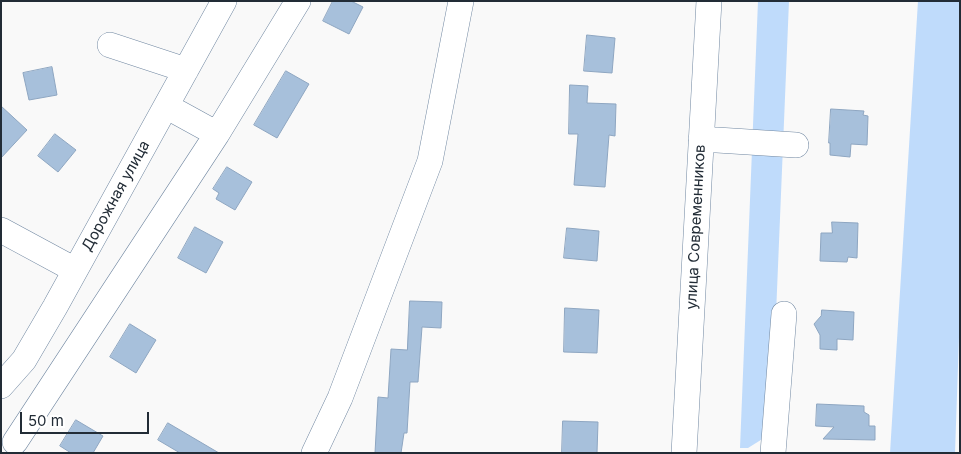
<!DOCTYPE html>
<html>
<head>
<meta charset="utf-8">
<style>
  body { margin:0 }
  #map { position:relative; width:961px; height:454px; overflow:hidden; background:#f9f9f9; font-family:Inter,sans-serif }
  canvas { display:block }
  .frame { position:absolute; inset:0; border:2px solid #222c36; pointer-events:none }
  .scale { position:absolute; left:20px; top:412px; width:129px; height:22px; box-sizing:border-box; border:2px solid #222c36; border-top:0; padding-left:6px; font-size:15px; line-height:18px; white-space:nowrap; color:#222c36; -webkit-text-stroke:4px #fff; paint-order:stroke }
</style>
</head>
<body>
<div id="map">
<canvas width="961" height="454"></canvas>
<div class="frame"></div>
<div class="scale">50 m</div>
</div>
<script>
const c = document.querySelector('canvas').getContext('2d');
c.lineJoin = 'round';
function fill(path, color) { c.fillStyle = color; c.fill(path, 'evenodd'); }
function stroke(path, color, width, dash) { c.strokeStyle = color; c.lineWidth = width; c.lineCap = dash ? 'butt' : 'round'; c.setLineDash(dash || []); c.stroke(path); }
function drawText(font, color, halo, rows, align = 'center') {
  c.font = font + ' Inter,sans-serif'; c.lineWidth = 4; c.setLineDash([]); c.textBaseline = 'middle'; c.strokeStyle = halo; c.fillStyle = color; for (const [text, x, y, turn = 0] of rows) {
    c.save(); c.translate(x, y); c.rotate((+turn || 0) * Math.PI / 180); c.textAlign = isNaN(turn) ? turn : align; if (halo) c.strokeText(text, 0, 0); c.fillText(text, 0, 0); c.restore();
  }
}
const green = new Path2D(`
  M 758,1 L 789,1 L 771,435 L 764,438 L 748,448 L 740,448 Z
  M 918,1 L 960,1 L 960,308 L 955,453 L 890,453 Z`);
const building = new Path2D(`
  M 333,1 L 351,1 L 363,7 L 349,34 L 323,21 Z
  M 587,35 L 615,38 L 612,73 L 584,71 Z
  M 52,67 L 57,95 L 29,100 L 23,73 Z
  M 286,71 L 309,84 L 277,138 L 254,125 Z
  M 570,85 L 588,86 L 587,103 L 616,104 L 615,136 L 609,135 L 605,187 L 574,185 L 578,134 L 569,134 Z
  M 1,106 L 27,130 L 1,158 Z
  M 831,109 L 864,111 L 863,115 L 868,116 L 867,145 L 851,144 L 850,157 L 830,155 L 830,143 L 829,143 Z
  M 55,134 L 76,150 L 58,172 L 38,156 Z
  M 227,167 L 252,182 L 235,210 L 216,199 L 219,193 L 213,189 Z
  M 832,222 L 858,223 L 857,258 L 848,257 L 847,262 L 820,261 L 821,233 L 832,233 Z
  M 195,227 L 223,242 L 206,273 L 178,258 Z
  M 567,228 L 599,231 L 597,261 L 564,258 Z
  M 410,301 L 442,302 L 441,328 L 422,327 L 418,382 L 410,382 L 407,433 L 404,433 L 401,453 L 375,453 L 378,397 L 388,398 L 391,349 L 407,350 Z
  M 565,308 L 599,310 L 597,353 L 564,352 Z
  M 822,310 L 854,312 L 853,340 L 837,339 L 837,350 L 820,349 L 820,335 L 814,324 L 821,316 Z
  M 130,324 L 156,340 L 136,373 L 110,357 Z
  M 817,404 L 864,406 L 864,412 L 869,415 L 869,426 L 875,426 L 875,440 L 823,439 L 834,427 L 816,426 Z
  M 76,420 L 103,436 L 93,453 L 71,453 L 60,446 Z
  M 563,421 L 598,422 L 597,453 L 562,453 Z
  M 168,423 L 219,453 L 180,453 L 158,440 Z`);
const minor = new Path2D(`
  M 110,45 L 186,70
  M 166,106 L 217,134
  M 701,139 L 796,145
  M 1,230 L 75,270
  M 1,386 L 24,360 L 55,307 L 224,1
  M 15,442 L 217,134 L 298,1
  M 314,453 L 340,398 L 430,161 L 461,1
  M 684,453 L 709,1
  M 773,453 L 784,314`);
const streetNames = [
  ["Дорожная улица",116,196,-61],
  ["улица Современников",696,227,-87]
];
fill(green, '#bfdbfb');
fill(building, '#a7c0db');
stroke(building, '#8ea6c1', 1);
stroke(minor, '#7087a1', 26);
stroke(minor, '#fff', 25);
drawText('15px', '#222c36', '#fff', streetNames);
</script>
</body>
</html>
